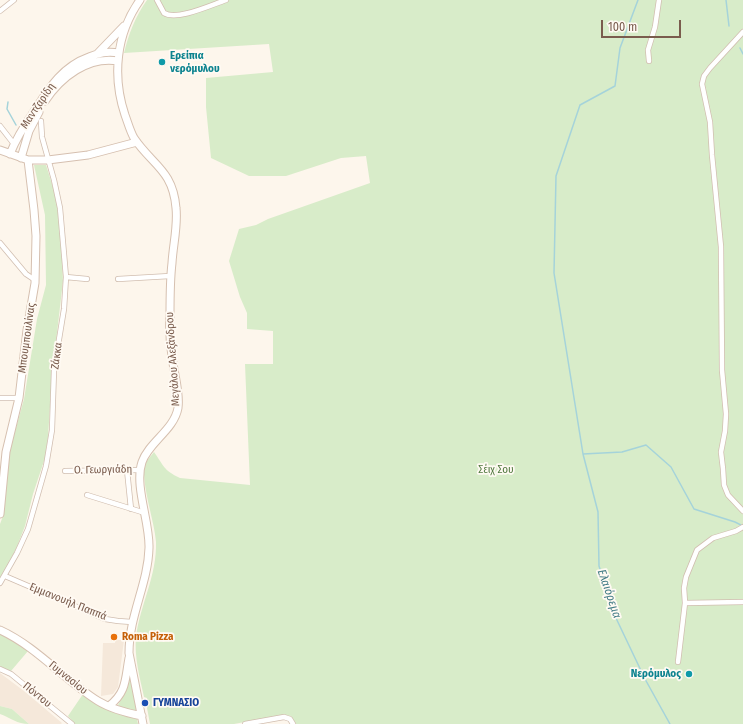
<!DOCTYPE html>
<html>
<head>
<meta charset="utf-8">
<style>
  body { margin:0 }
  #map { position:relative; width:743px; height:724px; overflow:hidden; background:#fdf6ec; font-family:"Fira Sans Condensed",sans-serif }
  canvas { display:block }
  .scale { position:absolute; left:601px; top:20px; width:80px; height:18px; box-sizing:border-box; border:2px solid #7a5c4d; border-top:0; padding-left:5px; font-size:12px; line-height:14px; white-space:nowrap; color:#7a5c4d; -webkit-text-stroke:3px #fffaf3; paint-order:stroke }
</style>
</head>
<body>
<div id="map">
<canvas width="743" height="724"></canvas>
<div class="scale">100 m</div>
</div>
<script>
const c = document.querySelector('canvas').getContext('2d');
c.lineJoin = 'round';
function fill(path, color) { c.fillStyle = color; c.fill(path, 'evenodd'); }
function stroke(path, color, width, dash) { c.strokeStyle = color; c.lineWidth = width; c.lineCap = dash ? 'butt' : 'round'; c.setLineDash(dash || []); c.stroke(path); }
function drawText(font, color, halo, rows, align = 'center') {
  c.font = font + ' "Fira Sans Condensed",sans-serif'; c.lineWidth = 3.5; c.setLineDash([]); c.textBaseline = 'middle'; c.strokeStyle = halo; c.fillStyle = color; for (const [text, x, y, turn = 0] of rows) {
    c.save(); c.translate(x, y); c.rotate((+turn || 0) * Math.PI / 180); c.textAlign = isNaN(turn) ? turn : align; if (halo) c.strokeText(text, 0, 0); c.fillText(text, 0, 0); c.restore();
  }
}
const residential = new Path2D(`
  M 115,640 L 124,640 L 118,687 L 113,694 L 101,696 L 103,643 L 115,643 Z
  M 0,673 L 24,691 L 62,723 L 61,724 L 29,724 L 12,709 L 0,706 Z`);
const green = new Path2D(`
  M 147,0 L 743,0 L 743,724 L 296,724 L 291,716 L 282,715 L 234,724 L 150,724 L 147,708 L 148,706 L 147,698 L 144,697 C 140,678 134,657 136,637 C 140,605 157,576 156,542 C 155,523 140,480 145,464 C 147,460 151,456 154,452 C 164,466 163,470 180,478 L 250,485 L 245,364 L 273,364 L 273,331 L 247,329 L 247,313 L 240,297 L 229,261 L 239,229 L 256,225 L 268,219 L 370,183 L 366,156 L 341,158 L 286,176 L 249,176 L 211,158 L 206,107 L 206,78 L 273,72 L 269,44 L 124,53 C 129,33 135,17 147,0 Z
  M 34,165 L 46,165 L 60,209 L 63,281 L 52,376 L 48,437 L 45,458 L 33,494 L 25,526 L 16,549 L 0,579 L 0,524 L 3,516 L 6,464 L 24,399 L 37,319 L 46,285 L 45,215 Z
  M 0,634 L 11,639 L 28,651 L 11,671 L 0,667 Z
  M 129,675 L 130,676 L 137,711 C 131,712 122,709 118,705 L 125,693 Z
  M 83,694 L 120,714 L 137,719 L 138,724 L 75,724 L 68,716 Z
  M 0,706 L 12,709 L 29,724 C 17,724 11,718 0,714 Z`);
const stream = new Path2D(`
  M 638,0 L 620,48 L 615,86 L 580,105 L 556,176 L 554,273 L 583,454 L 622,452 L 646,445 L 671,467 L 694,509 L 735,522 L 743,526
  M 726,0 L 729,26
  M 740,48 L 743,54
  M 8,102 L 7,109 L 16,125
  M 583,454 L 598,512 L 599,566 L 615,616 L 645,679 L 670,724`);
const street = new Path2D(`
  M 157,0 L 164,13 C 177,21 211,5 226,0
  M 0,11 L 14,0
  M 743,32 L 710,68 L 704,76 L 702,84 L 710,122 L 712,155 L 721,247 L 722,370 L 726,414 L 725,431 L 721,452 L 723,469 L 724,485 L 728,495 L 743,511
  M 649,61 L 648,50 L 655,27 L 659,0
  M 0,126 L 14,144
  M 0,243 L 26,274 L 35,280
  M 66,277 L 87,279
  M 118,279 L 170,276
  M 0,398 L 19,398
  M 127,470 L 131,509
  M 65,471 L 140,470
  M 87,495 L 145,513
  M 5,576 L 105,619 L 118,621 L 132,622
  M 0,583 L 17,553 L 28,529 L 46,466 L 52,430 L 54,370 L 64,309 L 66,277 L 60,208 L 54,180 L 42,137 L 41,121
  M 685,603 L 743,602
  M 678,662 L 685,603 L 684,588 L 686,577 L 697,550 L 713,538 L 736,531 L 743,527
  M 0,669 L 11,674 L 72,724
  M 245,724 L 284,717 L 290,719 L 293,724`);
const secondary = new Path2D(`
  M 140,0 C 116,34 112,76 125,115 C 128,123 130,131 134,138 C 152,165 173,170 176,208 C 178,226 173,245 172,263 C 170,280 170,297 170,315 C 169,331 170,347 173,363 C 175,378 180,393 178,408 C 174,430 149,442 142,462 C 134,486 150,522 149,548 C 148,584 129,615 129,653 L 143,724
  M 98,53 L 124,26
  M 45,101 C 61,77 88,56 118,61
  M 0,150 L 28,160 L 48,160 L 88,155 L 137,142
  M 10,154 C 16,139 24,126 33,113 C 48,90 61,67 89,57 C 99,53 107,51 119,53
  M 21,158 L 29,131 L 39,112
  M 0,514 L 6,452 L 19,398 L 27,330 L 35,283 L 36,236 L 34,210 L 28,160
  M 0,630 C 37,647 63,679 98,701 C 111,709 127,713 142,716
  M 109,706 C 127,692 125,679 129,658`);
const markers = [
  [162,62,4,"#0f9aa8"],
  [114,637,4,"#e8710a"],
  [689,674,4,"#0f9aa8"],
  [145,703,4,"#1a4fb4"]
];
const cultureNames = [
  ["Ερείπια",170,56],
  ["νερόμυλου",170,69],
  ["Νερόμυλος",681,674,"right"]
];
const streetNames = [
  ["Μαντζαρίδη",38,106,-56],
  ["Μπουμπουλίνας",27,338,-82],
  ["Ζάκκα",57,356,-82],
  ["Μεγάλου Αλεξάνδρου",173,359,-94],
  ["Ο. Γεωργιάδη",103,470,-1],
  ["Εμμανουήλ Παππά",68,602,22],
  ["Γυμνασίου",68,678,39],
  ["Πόντου",37,695,39]
];
const parkNames = [
  ["Σέιχ Σου",496,470]
];
const foodNames = [
  ["Roma Pizza",122,637]
];
const transitNames = [
  ["ΓΥΜΝΑΣΙΟ",153,703]
];
const waterNames = [
  ["Ελαιόρεμα",609,594,71]
];
fill(residential, '#f5e8da');
fill(green, '#d8ecc9');
stroke(stream, '#a5d3da', 1.5);
stroke(street, '#d1beb0', 6);
stroke(secondary, '#d6c0b0', 9);
stroke(street, '#fff', 4.5);
stroke(secondary, '#fff', 7);
for (const [x, y, r, color] of markers) { const dot = new Path2D(); dot.arc(x, y, r, 0, 2 * Math.PI); c.fillStyle = color; c.fill(dot); stroke(dot, '#fffaf3', 1.5); }
drawText('bold 11px', '#0d838f', '#fffaf3', cultureNames, 'left');
drawText('11px', '#7a5c4d', '#fffaf3', streetNames);
drawText('11px', '#537a41', '#fffaf3', parkNames);
drawText('bold 11px', '#c56008', '#fffaf3', foodNames, 'left');
drawText('bold 11px', '#164399', '#fffaf3', transitNames, 'left');
drawText('italic 12px', '#437c86', '#fffaf3', waterNames);
</script>
</body>
</html>
